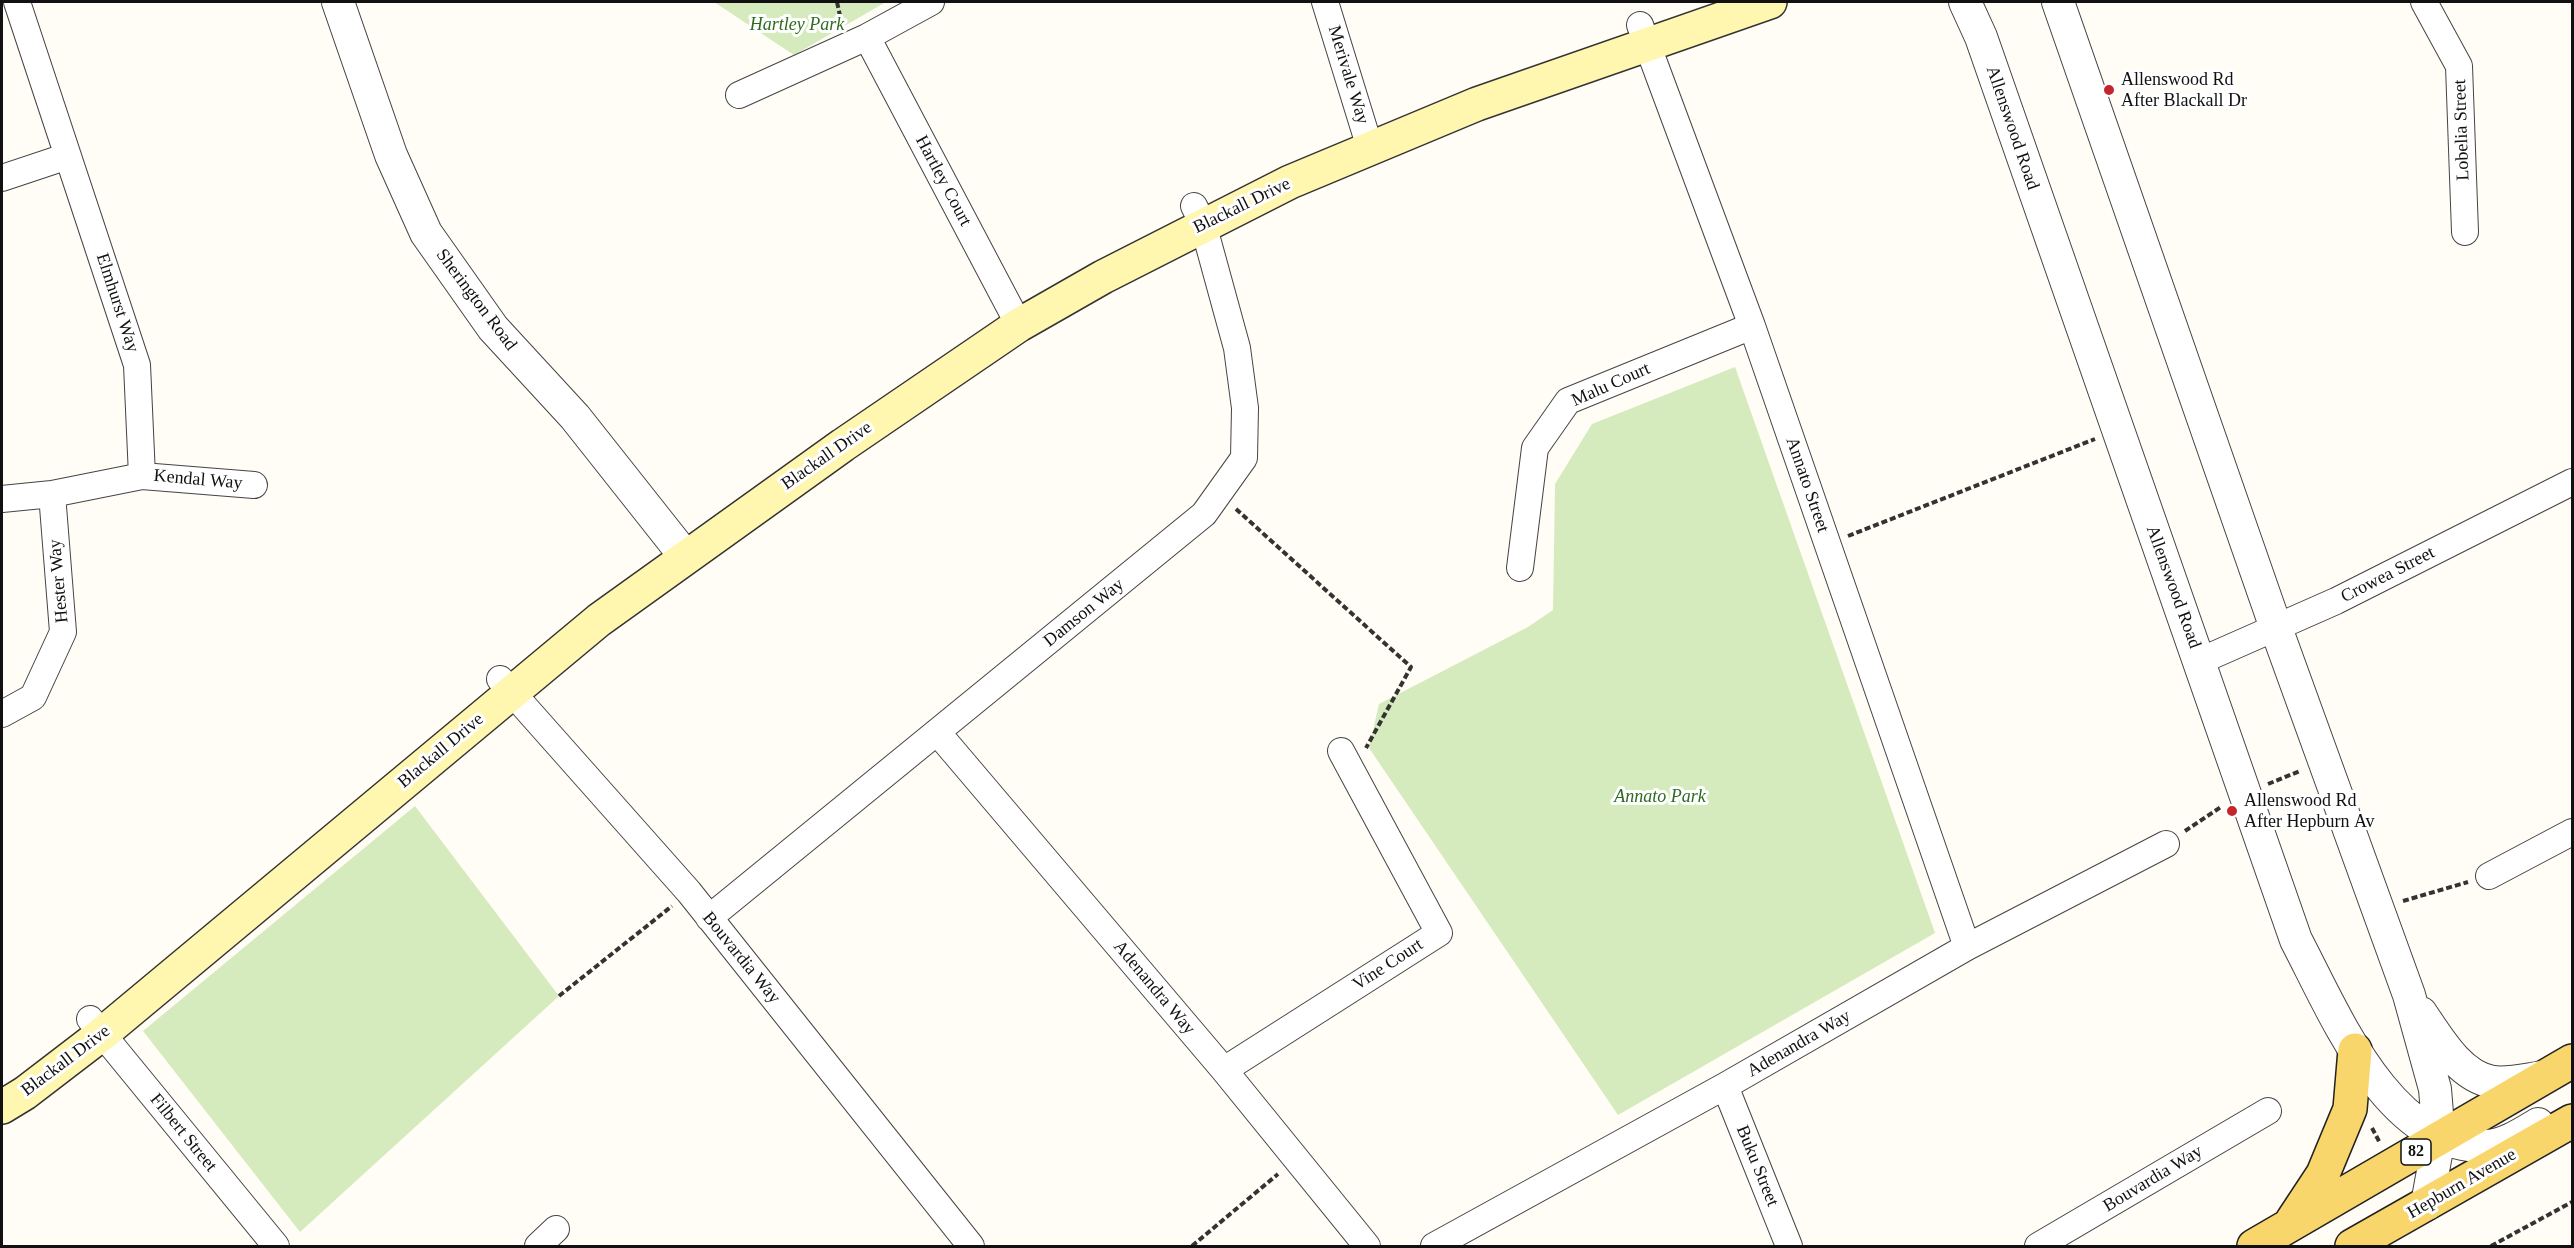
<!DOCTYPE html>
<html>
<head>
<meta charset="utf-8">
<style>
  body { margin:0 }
  #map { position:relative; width:2574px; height:1248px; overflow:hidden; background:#fffdf5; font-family:Georgia,serif }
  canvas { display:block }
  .frame { position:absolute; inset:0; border:3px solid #111; pointer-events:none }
</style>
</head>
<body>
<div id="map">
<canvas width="2574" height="1248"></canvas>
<div class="frame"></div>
</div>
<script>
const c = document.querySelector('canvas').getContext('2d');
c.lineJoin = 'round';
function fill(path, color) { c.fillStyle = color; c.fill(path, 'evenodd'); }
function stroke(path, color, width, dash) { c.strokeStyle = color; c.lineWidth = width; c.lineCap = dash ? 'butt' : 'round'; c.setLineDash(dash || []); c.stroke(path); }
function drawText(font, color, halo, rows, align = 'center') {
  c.font = font + ' Georgia,serif'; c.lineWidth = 6; c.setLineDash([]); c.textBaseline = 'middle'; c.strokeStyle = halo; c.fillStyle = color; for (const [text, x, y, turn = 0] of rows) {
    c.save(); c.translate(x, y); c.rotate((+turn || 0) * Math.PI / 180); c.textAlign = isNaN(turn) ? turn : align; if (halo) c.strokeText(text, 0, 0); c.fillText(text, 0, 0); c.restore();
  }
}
const green = new Path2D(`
  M 714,2 L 886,2 L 794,55 Z
  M 1735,367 L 1935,933 L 1618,1115 L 1369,748 L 1379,704 L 1528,627 L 1553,610 L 1555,484 L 1592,424 Z
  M 415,806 L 559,996 L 300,1232 L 143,1031 Z`);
const path = new Path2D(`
  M 837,2 L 842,25
  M 1236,509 L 1411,667 L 1366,748
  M 1848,536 L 2095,439
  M 2268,784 L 2300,771
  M 2185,831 L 2221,807
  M 2403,901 L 2468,882
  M 559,996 L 672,906
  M 2372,1128 L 2380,1143
  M 1192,1246 L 1278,1174
  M 2491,1246 L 2572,1202`);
const minor = new Path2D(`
  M 1325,2 L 1370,148
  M 2424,2 L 2459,66 L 2465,232
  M 1640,25 L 1752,326 L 1967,947
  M 867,37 L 1019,325
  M 739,95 L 867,37 L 931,2
  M 2,178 L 68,156
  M 142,476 L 254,485
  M 2,499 L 52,494 L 142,476 L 137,365 L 17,2
  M 1520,568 L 1535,448 L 1568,401 L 1752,326
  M 2200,661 L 2336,601 L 2572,482
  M 500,679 L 689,892 L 971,1246
  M 2,714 L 33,697 L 63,632 L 52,494
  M 937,732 L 1224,1070 L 1367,1246
  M 2489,876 L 2572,832
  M 709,918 L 1204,514 L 1244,458 L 1245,408 L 1237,348 L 1203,224 L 1194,206
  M 90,1019 L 276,1246
  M 1224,1070 L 1439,933 L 1341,751
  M 1725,1086 L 1789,1246
  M 538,1246 L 556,1229
  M 1434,1246 L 1725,1086 L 1967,947 L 2166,844
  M 2038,1246 L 2268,1111`);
const tertiary = new Path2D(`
  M 338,2 L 391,155 L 426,233 L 493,328 L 575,417 L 685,556
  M 1965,2 L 1981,37 L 2296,940 C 2334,1012 2389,1150 2487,1146 C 2505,1145 2523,1133 2538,1124
  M 2058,2 L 2276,628 L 2409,995 L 2435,1089 L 2439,1138 L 2427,1204
  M 2421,1013 C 2438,1038 2460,1077 2493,1082 C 2510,1084 2528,1079 2544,1077`);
const secondary = new Path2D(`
  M 2,1107 L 25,1093 L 102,1034 L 599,620 L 843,445 L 1019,325 L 1103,277 L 1290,182 L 1477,104 L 1770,2`);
const primary = new Path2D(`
  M 2292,1221 L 2323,1174 L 2350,1109 L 2355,1050
  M 2254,1246 L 2572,1061
  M 2352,1246 L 2572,1121`);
const markers = [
  [2109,90,6,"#c4262e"],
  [2232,811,6,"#c4262e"]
];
const shields = [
  [2416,1152,30]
];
const shieldNames = [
  ["82",2416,1152]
];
const parkNames = [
  ["Hartley Park",797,25],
  ["Annato Park",1660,797]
];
const streetNames = [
  ["Merivale Way",1348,75,73],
  ["Allenswood Road",2012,128,71],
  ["Lobelia Street",2462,130,-92],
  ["Hartley Court",943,181,62],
  ["Blackall Drive",1242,206,-26],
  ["Sherington Road",476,300,53],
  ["Elmhurst Way",117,303,72],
  ["Malu Court",1611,385,-24],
  ["Blackall Drive",827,456,-35],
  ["Kendal Way",198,480,5],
  ["Annato Street",1807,485,71],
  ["Crowea Street",2388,575,-27],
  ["Hester Way",59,581,-95],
  ["Allenswood Road",2173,587,70],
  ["Damson Way",1084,613,-39],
  ["Blackall Drive",441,751,-40],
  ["Bouvardia Way",741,958,51],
  ["Vine Court",1388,965,-33],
  ["Adenandra Way",1154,988,50],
  ["Adenandra Way",1799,1044,-30],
  ["Blackall Drive",66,1061,-37],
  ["Filbert Street",183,1133,51],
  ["Buku Street",1757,1166,68],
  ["Bouvardia Way",2153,1179,-31],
  ["Hepburn Avenue",2462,1184,-30]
];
const poiNames = [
  ["Allenswood Rd",2121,80],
  ["After Blackall Dr",2121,101],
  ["Allenswood Rd",2244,801],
  ["After Hepburn Av",2244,822]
];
fill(green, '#d5ebbd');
stroke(minor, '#444', 28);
stroke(tertiary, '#444', 34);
stroke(secondary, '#333', 36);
stroke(primary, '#222', 36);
stroke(path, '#333', 4, [6, 3]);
stroke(minor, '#fff', 26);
stroke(tertiary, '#fff', 32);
stroke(secondary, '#fff6b0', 33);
stroke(primary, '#f9d66b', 33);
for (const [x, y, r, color] of markers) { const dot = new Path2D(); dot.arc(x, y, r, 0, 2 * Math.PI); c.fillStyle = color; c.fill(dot); stroke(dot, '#fff', 2); }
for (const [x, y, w] of shields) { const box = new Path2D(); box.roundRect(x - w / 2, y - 13, w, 26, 4.5); c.fillStyle = '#fff'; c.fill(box); stroke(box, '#111', 1.5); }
drawText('bold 16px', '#111', null, shieldNames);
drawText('italic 18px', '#2f6b1f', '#fff', parkNames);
drawText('18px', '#111', '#fff', streetNames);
drawText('18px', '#111', '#fff', poiNames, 'left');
</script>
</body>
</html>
